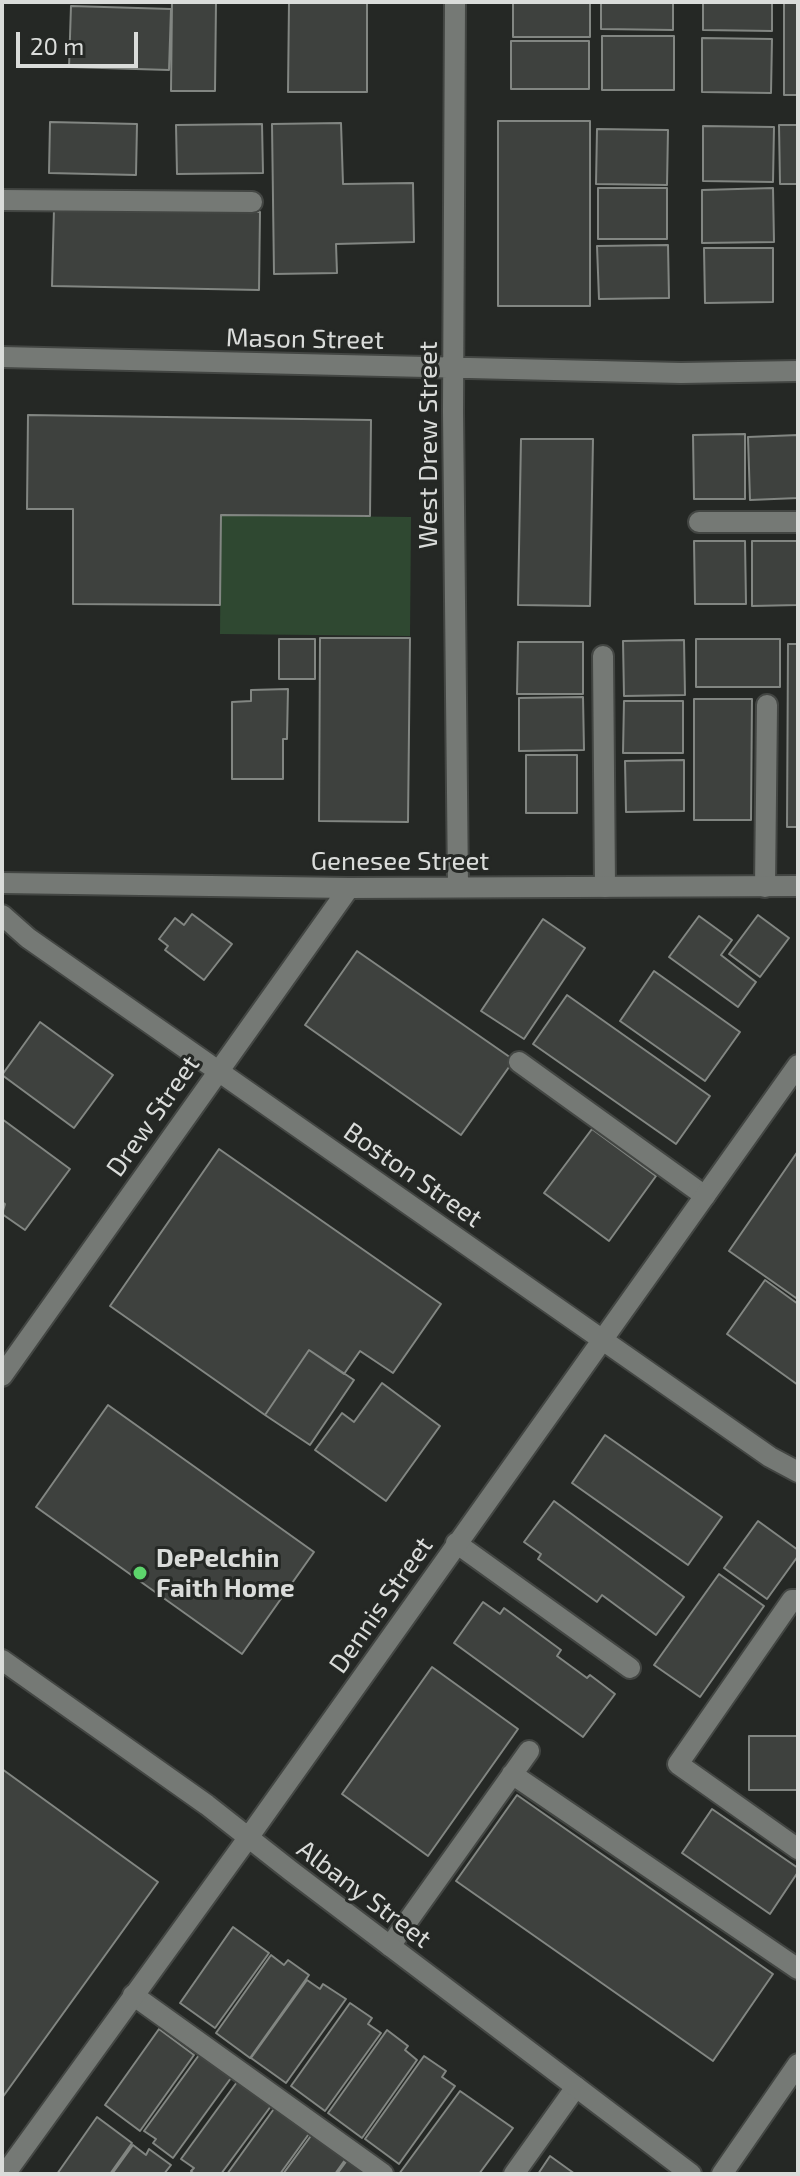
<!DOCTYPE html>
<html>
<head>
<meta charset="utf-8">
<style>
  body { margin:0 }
  #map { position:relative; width:800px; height:2176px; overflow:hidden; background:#252825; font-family:"Exo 2",sans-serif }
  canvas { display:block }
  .frame { position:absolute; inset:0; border:4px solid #dadcda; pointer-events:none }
  .scale { position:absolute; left:16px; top:32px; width:122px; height:36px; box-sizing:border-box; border:4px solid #dadcda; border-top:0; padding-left:10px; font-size:24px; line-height:28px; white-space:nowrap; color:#dadcda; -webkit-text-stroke:6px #252825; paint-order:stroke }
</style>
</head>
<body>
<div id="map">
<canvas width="800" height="2176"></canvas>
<div class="frame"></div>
<div class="scale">20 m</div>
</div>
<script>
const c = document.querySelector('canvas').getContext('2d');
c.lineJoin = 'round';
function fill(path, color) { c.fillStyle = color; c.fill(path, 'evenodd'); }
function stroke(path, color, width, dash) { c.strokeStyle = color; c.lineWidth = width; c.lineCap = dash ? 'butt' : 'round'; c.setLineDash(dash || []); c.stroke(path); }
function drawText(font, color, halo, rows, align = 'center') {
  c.font = font + ' "Exo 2",sans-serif'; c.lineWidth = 6; c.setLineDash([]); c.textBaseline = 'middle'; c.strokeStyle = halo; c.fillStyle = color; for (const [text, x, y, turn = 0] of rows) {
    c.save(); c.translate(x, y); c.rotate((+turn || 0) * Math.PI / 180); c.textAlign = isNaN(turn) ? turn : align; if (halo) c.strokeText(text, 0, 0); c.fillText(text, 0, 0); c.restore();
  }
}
const green = new Path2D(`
  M 221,515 L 411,517 L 410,636 L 220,634 Z`);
const building = new Path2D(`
  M 172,2 L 216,2 L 215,91 L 171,91 Z
  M 289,2 L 367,2 L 367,92 L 288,92 Z
  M 513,2 L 590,2 L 590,37 L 513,37 Z
  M 601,2 L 673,2 L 673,30 L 601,29 Z
  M 703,2 L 772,2 L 772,31 L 703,30 Z
  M 784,2 L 798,2 L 798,95 L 784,95 Z
  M 71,6 L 171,9 L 169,70 L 69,67 Z
  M 602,36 L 674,36 L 674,90 L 602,90 Z
  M 702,38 L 772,39 L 771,93 L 702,92 Z
  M 511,41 L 589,41 L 589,89 L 511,89 Z
  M 498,121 L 590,121 L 590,306 L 498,306 Z
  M 50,122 L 137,124 L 136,175 L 49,173 Z
  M 341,123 L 343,184 L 413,183 L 414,242 L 336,244 L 337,273 L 274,274 L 272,124 Z
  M 262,124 L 263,173 L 177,174 L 176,125 Z
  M 779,125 L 798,125 L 798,184 L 780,184 Z
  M 703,126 L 774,127 L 773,182 L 703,181 Z
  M 597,129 L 668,130 L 667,185 L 596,184 Z
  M 598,188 L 667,188 L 667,239 L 598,239 Z
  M 773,188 L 774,242 L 702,243 L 702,190 Z
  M 54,209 L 260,212 L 259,290 L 52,286 Z
  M 668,245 L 669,298 L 599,299 L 597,246 Z
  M 704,248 L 773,248 L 773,302 L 705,303 Z
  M 28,415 L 371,420 L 370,516 L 221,515 L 220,605 L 73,604 L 73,509 L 27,509 Z
  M 745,434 L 745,499 L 694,499 L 693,435 Z
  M 798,435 L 798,498 L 750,500 L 748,437 Z
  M 521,439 L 593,439 L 590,606 L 518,605 Z
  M 694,541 L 745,541 L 746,604 L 695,604 Z
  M 752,541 L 798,541 L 798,605 L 752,606 Z
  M 320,638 L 410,638 L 408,822 L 319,821 Z
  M 279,639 L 315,639 L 315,679 L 279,679 Z
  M 696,639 L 780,639 L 780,687 L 696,687 Z
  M 684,640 L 685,695 L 624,696 L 623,641 Z
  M 518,642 L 583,642 L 583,694 L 517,694 Z
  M 788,644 L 798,644 L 798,827 L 787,827 Z
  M 288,689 L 287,739 L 283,739 L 283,779 L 232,779 L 232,702 L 251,701 L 251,690 Z
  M 583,697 L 584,750 L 519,751 L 519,698 Z
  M 694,699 L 752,699 L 751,820 L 694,820 Z
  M 624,701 L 683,701 L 683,753 L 623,753 Z
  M 526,755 L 577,755 L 577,813 L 526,813 Z
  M 684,760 L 684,811 L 626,812 L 625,761 Z
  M 192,914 L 232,944 L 204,980 L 165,950 L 168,946 L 159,939 L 175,918 L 184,925 Z
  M 758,915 L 789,938 L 760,977 L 729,954 Z
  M 699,916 L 732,940 L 721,955 L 756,982 L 738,1007 L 669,957 Z
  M 543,919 L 585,948 L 524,1039 L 481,1011 Z
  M 357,951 L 514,1060 L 461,1135 L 305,1025 Z
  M 654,971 L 740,1032 L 705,1081 L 620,1021 Z
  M 567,995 L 710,1096 L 676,1144 L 533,1044 Z
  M 40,1022 L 113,1075 L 74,1128 L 2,1075 Z
  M 2,1119 L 70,1169 L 25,1230 L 2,1214 L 5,1204 L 2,1202 Z
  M 592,1129 L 656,1176 L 609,1241 L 544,1193 Z
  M 219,1149 L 441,1304 L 393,1373 L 360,1351 L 344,1374 L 309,1350 L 265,1415 L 110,1306 Z
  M 798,1151 L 798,1295 L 796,1298 L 729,1251 Z
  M 765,1280 L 798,1304 L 798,1385 L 727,1334 Z
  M 309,1350 L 354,1380 L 310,1445 L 265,1415 Z
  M 382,1383 L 440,1426 L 386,1501 L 315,1450 L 342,1413 L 354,1422 Z
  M 108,1405 L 314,1552 L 242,1654 L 36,1507 Z
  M 605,1435 L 722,1517 L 688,1565 L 572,1483 Z
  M 554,1501 L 684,1597 L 656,1635 L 602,1595 L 597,1602 L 538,1559 L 541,1554 L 524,1542 Z
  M 758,1521 L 798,1550 L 798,1556 L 767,1599 L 724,1568 Z
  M 719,1574 L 764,1606 L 700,1697 L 654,1665 Z
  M 483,1602 L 500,1614 L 504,1608 L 561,1650 L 557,1656 L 587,1678 L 590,1675 L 615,1694 L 583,1737 L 454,1643 Z
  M 432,1667 L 518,1729 L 428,1856 L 342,1794 Z
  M 749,1736 L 798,1736 L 798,1790 L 749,1790 Z
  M 2,1769 L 158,1882 L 2,2098 Z
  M 517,1795 L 773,1974 L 713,2061 L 456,1881 Z
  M 712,1809 L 798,1868 L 798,1872 L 770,1914 L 682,1853 Z
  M 233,1927 L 269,1953 L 215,2028 L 180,2003 Z
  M 271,1955 L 284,1965 L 288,1960 L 309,1975 L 250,2058 L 216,2033 Z
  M 307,1980 L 320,1989 L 323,1984 L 346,1999 L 286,2083 L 251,2058 Z
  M 350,2003 L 372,2018 L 368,2024 L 381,2033 L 325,2111 L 291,2086 Z
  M 159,2029 L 194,2055 L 140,2131 L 105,2105 Z
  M 387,2030 L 408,2046 L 405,2050 L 417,2060 L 362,2138 L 328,2113 Z
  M 199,2055 L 231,2078 L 173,2158 L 153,2143 L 156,2139 L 144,2131 Z
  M 424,2056 L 446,2071 L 442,2077 L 455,2086 L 399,2164 L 365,2139 Z
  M 237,2082 L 271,2106 L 221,2174 L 194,2174 L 191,2171 L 194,2168 L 181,2159 Z
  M 460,2091 L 513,2128 L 479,2174 L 399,2174 Z
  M 276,2106 L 311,2131 L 280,2174 L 227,2174 Z
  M 97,2117 L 132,2143 L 110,2174 L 57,2174 Z
  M 313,2133 L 347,2157 L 335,2174 L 283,2174 Z
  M 133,2145 L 146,2155 L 149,2149 L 171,2165 L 164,2174 L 112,2174 Z
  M 550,2156 L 575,2174 L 538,2174 Z
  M 348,2159 L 370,2174 L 337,2174 Z`);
const service = new Path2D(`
  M 2,200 L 252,202
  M 699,522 L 798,522
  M 603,656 L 605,887
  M 765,887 L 767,705
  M 519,1062 L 705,1196
  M 456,1543 L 630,1668
  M 798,1600 L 792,1600 L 678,1764 L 798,1849
  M 512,1774 L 798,1969
  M 390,1946 L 529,1751
  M 133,1995 L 383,2174
  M 514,2174 L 576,2087`);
const minor = new Path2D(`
  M 455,2 L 453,411 L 458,887
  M 2,357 L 681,373 L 798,371
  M 2,883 L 349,888 L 798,886
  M 2,915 L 28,938 L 770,1457 L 798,1472
  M 2,1376 L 349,888
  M 2,1660 L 207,1805 L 291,1871 L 691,2174
  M 5,2174 L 248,1838 L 798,1065`);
const tertiary = new Path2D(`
  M 722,2174 L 798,2064`);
const markers = [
  [140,1573,8,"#5dd56c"]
];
const streetNames = [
  ["Mason Street",305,339,1],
  ["West Drew Street",428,445,-90],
  ["Genesee Street",400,861],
  ["Drew Street",153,1116,-55],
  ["Boston Street",413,1175,35],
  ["Dennis Street",381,1605,-55],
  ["Albany Street",364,1894,37]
];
const poiNames = [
  ["DePelchin",156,1558],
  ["Faith Home",156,1588]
];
fill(green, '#2f4831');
fill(building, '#3e413e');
stroke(building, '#828682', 2);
stroke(service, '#434643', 24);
stroke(minor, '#434643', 24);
stroke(tertiary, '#434643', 24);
stroke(service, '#757975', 20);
stroke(minor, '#757975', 20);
stroke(tertiary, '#757975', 20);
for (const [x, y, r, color] of markers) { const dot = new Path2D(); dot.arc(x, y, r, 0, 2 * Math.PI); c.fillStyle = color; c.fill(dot); stroke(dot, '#252825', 3); }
drawText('26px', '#dadcda', '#252825', streetNames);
drawText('bold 26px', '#dadcda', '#252825', poiNames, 'left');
</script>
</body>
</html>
